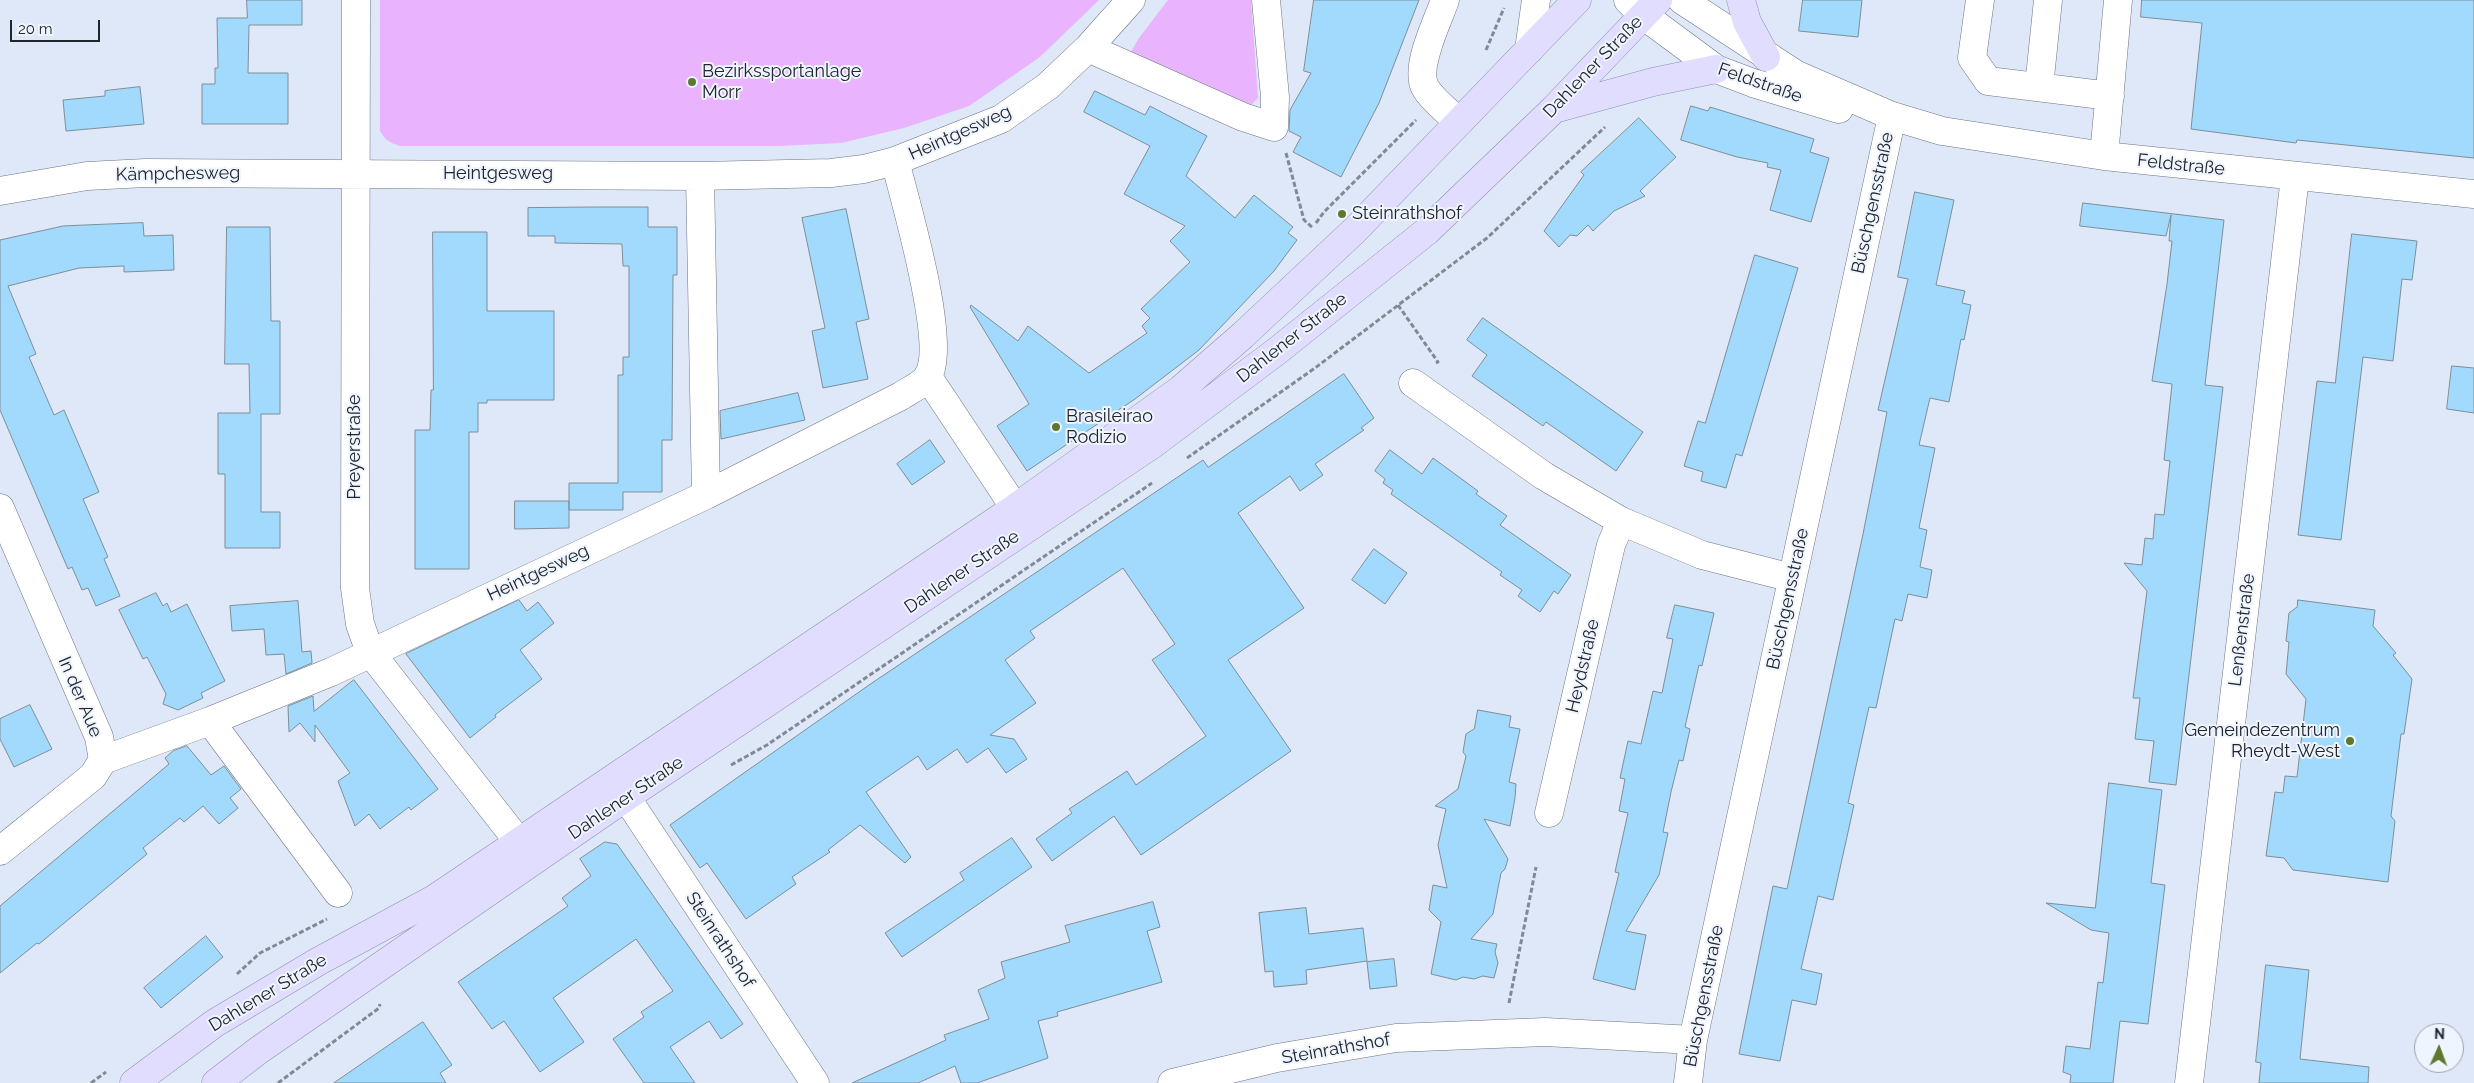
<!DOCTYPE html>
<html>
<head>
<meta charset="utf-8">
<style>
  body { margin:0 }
  #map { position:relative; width:2474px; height:1083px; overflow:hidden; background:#dfe8f8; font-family:Raleway,sans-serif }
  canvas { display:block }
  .north { position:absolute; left:2414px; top:1023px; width:50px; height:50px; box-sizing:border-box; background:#eff5ff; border:1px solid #9da2aa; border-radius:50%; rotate:2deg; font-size:14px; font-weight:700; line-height:20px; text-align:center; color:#21252b }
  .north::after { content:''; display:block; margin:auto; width:18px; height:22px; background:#5c792e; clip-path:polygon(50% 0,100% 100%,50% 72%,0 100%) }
  .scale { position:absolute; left:10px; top:20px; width:90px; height:22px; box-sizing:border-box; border:2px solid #21252b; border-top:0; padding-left:6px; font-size:15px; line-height:18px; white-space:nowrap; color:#21252b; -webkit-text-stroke:4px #eff5ff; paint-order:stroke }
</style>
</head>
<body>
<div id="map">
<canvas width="2474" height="1083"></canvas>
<div class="north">N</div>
<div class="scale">20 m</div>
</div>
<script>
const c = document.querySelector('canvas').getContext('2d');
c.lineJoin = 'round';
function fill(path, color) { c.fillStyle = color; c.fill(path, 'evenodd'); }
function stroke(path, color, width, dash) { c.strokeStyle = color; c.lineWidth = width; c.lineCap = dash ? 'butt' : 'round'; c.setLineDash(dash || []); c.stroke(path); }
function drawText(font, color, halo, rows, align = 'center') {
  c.font = font + ' Raleway,sans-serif'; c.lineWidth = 4; c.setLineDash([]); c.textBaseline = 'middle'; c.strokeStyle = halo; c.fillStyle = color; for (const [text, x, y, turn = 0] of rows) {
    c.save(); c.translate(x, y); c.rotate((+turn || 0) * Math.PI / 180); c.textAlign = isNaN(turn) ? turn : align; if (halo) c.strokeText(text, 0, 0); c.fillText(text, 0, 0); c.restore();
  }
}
const green = new Path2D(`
  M 380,0 L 1099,0 L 1040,57 L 969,106 L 904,128 L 841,143 L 779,146 L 400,146 C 390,143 385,140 380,131 Z
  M 1168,0 L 1251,0 L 1258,98 L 1252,104 L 1232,105 L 1129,55 L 1139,38 Z`);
const building = new Path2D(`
  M 247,0 L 302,0 L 302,25 L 249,25 L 248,73 L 288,73 L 288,124 L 202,124 L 202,84 L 215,84 L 215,68 L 218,68 L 217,18 L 247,18 Z
  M 1314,0 L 1419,0 L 1379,103 L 1341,177 L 1293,152 L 1301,137 L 1289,131 L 1290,110 L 1311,73 L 1304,71 Z
  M 1803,0 L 1862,0 L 1858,37 L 1799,31 Z
  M 2142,0 L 2474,0 L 2474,158 L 2297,140 L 2296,143 L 2191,129 L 2202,23 L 2141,17 Z
  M 140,87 L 144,124 L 66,131 L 63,100 L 105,96 L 105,91 Z
  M 1095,91 L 1145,115 L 1150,106 L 1207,136 L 1186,176 L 1235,218 L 1254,195 L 1293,227 L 1288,233 L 1297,240 L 1274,271 L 1199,350 L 1135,399 L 1027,471 L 997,426 L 1029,404 L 970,307 L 971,305 L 1018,341 L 1028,326 L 1089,373 L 1147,333 L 1142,326 L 1150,318 L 1141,309 L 1190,262 L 1170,241 L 1185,226 L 1124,194 L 1150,146 L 1084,112 Z
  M 1691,106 L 1708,111 L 1710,107 L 1814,139 L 1810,152 L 1829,158 L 1811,222 L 1770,210 L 1781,170 L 1767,167 L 1768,163 L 1737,157 L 1681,140 Z
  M 1639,118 L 1676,157 L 1640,191 L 1645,196 L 1614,211 L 1593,231 L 1588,225 L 1577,236 L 1570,235 L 1559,247 L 1544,231 L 1584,175 L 1581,172 Z
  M 1915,192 L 1954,200 L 1936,285 L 1965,291 L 1962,303 L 1971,305 L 1964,340 L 1961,339 L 1949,402 L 1930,398 L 1919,445 L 1935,448 L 1919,528 L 1927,530 L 1920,567 L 1932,570 L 1927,598 L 1908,594 L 1902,621 L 1895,619 L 1876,708 L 1869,707 L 1848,803 L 1854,805 L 1833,900 L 1818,896 L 1801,969 L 1822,974 L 1816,1005 L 1792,1000 L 1780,1061 L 1739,1054 L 1773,886 L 1787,889 L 1863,534 L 1887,412 L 1878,410 L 1908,279 L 1898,277 Z
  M 2083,203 L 2224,220 L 2205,385 L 2223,387 L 2176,785 L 2149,782 L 2154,741 L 2135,739 L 2140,698 L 2133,698 L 2147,591 L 2124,563 L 2142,565 L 2145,538 L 2153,539 L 2155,514 L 2164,515 L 2170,461 L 2164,460 L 2172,384 L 2152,381 L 2167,284 L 2172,241 L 2169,241 L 2171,215 L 2166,236 L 2080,226 Z
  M 593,207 L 648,207 L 648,227 L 677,227 L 677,275 L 673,275 L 672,440 L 662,440 L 662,492 L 623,492 L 623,510 L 569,510 L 569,483 L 618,483 L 618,375 L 623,375 L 623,357 L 629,357 L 629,266 L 623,266 L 622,244 L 555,243 L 555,236 L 528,236 L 528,208 Z
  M 846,209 L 869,319 L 856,322 L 868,379 L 823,388 L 812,331 L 825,328 L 802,218 Z
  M 143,223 L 144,236 L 173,235 L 174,270 L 124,272 L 124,266 L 79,268 L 8,286 L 36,354 L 29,357 L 54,415 L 64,410 L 99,492 L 83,499 L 108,557 L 104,559 L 120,596 L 96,606 L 88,588 L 82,590 L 72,567 L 68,569 L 0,410 L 0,240 L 63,226 Z
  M 227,227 L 270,227 L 271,321 L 280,321 L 280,414 L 261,414 L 261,512 L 280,512 L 280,548 L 225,548 L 225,474 L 218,474 L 218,413 L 250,413 L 249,364 L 225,364 Z
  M 433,232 L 487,232 L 487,311 L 554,311 L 554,400 L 487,400 L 487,403 L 478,403 L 478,432 L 469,432 L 469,569 L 415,569 L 415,430 L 430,430 L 431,390 L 433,390 Z
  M 2352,234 L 2417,241 L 2412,280 L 2402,279 L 2393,361 L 2363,357 L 2341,540 L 2298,535 L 2317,381 L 2335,383 Z
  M 1755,255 L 1798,268 L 1742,456 L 1736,454 L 1726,488 L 1701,481 L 1703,472 L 1684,466 L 1698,421 L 1705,423 Z
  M 1483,318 L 1643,432 L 1616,471 L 1546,422 L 1543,426 L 1472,376 L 1487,355 L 1467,340 Z
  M 2452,366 L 2474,368 L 2474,413 L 2447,409 Z
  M 1344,374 L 1374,418 L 1361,428 L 1364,430 L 1315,464 L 1323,475 L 1300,491 L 1290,476 L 1238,513 L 1304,608 L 1228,660 L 1291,751 L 1141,855 L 1114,816 L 1052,861 L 1036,839 L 1072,813 L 1069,809 L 1127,771 L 1136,785 L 1206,736 L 1152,660 L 1175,644 L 1123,568 L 1030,631 L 1035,638 L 1005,660 L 1036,703 L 990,735 L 1014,739 L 1027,759 L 1006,773 L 988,748 L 967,763 L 957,749 L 927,770 L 918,756 L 866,792 L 911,857 L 905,863 L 860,825 L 828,850 L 830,852 L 792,877 L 796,884 L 746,919 L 707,863 L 700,868 L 670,825 L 869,685 L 1203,460 L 1208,467 Z
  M 798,393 L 805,420 L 721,439 L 720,411 Z
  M 930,440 L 945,462 L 912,485 L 897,464 Z
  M 1390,450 L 1422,474 L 1433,458 L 1478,491 L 1476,494 L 1507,516 L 1500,525 L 1571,575 L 1558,594 L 1554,591 L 1540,612 L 1518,596 L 1522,590 L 1500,575 L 1502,572 L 1391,494 L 1393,490 L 1383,483 L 1385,479 L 1375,471 Z
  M 515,501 L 569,501 L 569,528 L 515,529 Z
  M 1374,549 L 1407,573 L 1385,604 L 1352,580 Z
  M 156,593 L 163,606 L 167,603 L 171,612 L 187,604 L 225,681 L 201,693 L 203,698 L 178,710 L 163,704 L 166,694 L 147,657 L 143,659 L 119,610 Z
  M 519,600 L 527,611 L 538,602 L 554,623 L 520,650 L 542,679 L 495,715 L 496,717 L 470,738 L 406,654 Z
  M 2298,600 L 2375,610 L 2373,626 L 2396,653 L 2393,655 L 2412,679 L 2404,734 L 2401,734 L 2391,816 L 2395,821 L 2388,882 L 2293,870 L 2284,858 L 2266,856 L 2275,792 L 2283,793 L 2285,776 L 2297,777 L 2306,699 L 2286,674 L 2289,642 L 2286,641 L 2289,613 L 2297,607 Z
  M 298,601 L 302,652 L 311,651 L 312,663 L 286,674 L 284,654 L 266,655 L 264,629 L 232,631 L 230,606 Z
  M 1675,605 L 1714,613 L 1702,666 L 1699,665 L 1685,727 L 1690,729 L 1683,761 L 1679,760 L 1671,792 L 1663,832 L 1668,833 L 1659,875 L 1626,931 L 1646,935 L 1635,990 L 1593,979 L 1619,873 L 1615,872 L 1628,813 L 1619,811 L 1625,779 L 1620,778 L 1628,741 L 1641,744 L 1653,691 L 1662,693 L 1673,639 L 1667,638 Z
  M 354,680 L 438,789 L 411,810 L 409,807 L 380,829 L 369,814 L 355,826 L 338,781 L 350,773 L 315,725 L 315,742 L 300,723 L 289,732 L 288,706 L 313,696 L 314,711 Z
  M 30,705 L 52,749 L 14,767 L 0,739 L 0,719 Z
  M 1478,710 L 1511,716 L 1509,727 L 1520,729 L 1509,782 L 1516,784 L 1515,798 L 1510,826 L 1484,819 L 1508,859 L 1505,869 L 1501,873 L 1493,914 L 1471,939 L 1497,944 L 1495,952 L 1498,963 L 1494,978 L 1483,976 L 1474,979 L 1463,977 L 1456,980 L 1431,974 L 1441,922 L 1429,910 L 1433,885 L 1447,888 L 1438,845 L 1446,809 L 1435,806 L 1458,789 L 1466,756 L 1463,752 L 1466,734 L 1474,729 Z
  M 187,746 L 211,775 L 224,766 L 241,789 L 230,798 L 238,808 L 219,824 L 203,806 L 184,822 L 180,818 L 143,848 L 147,854 L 39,944 L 37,943 L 0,973 L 0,906 L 169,764 L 165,758 L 173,751 Z
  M 2109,783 L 2162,790 L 2151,883 L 2165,885 L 2148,1024 L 2120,1021 L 2113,1083 L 2070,1083 L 2071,1075 L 2063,1072 L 2066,1046 L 2090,1049 L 2098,982 L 2103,983 L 2109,933 L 2091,930 L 2046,903 L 2095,908 Z
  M 1012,838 L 1032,867 L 902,957 L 885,933 L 964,880 L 960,873 Z
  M 605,842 L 617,844 L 743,1024 L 721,1039 L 709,1021 L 670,1047 L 695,1083 L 644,1083 L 613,1039 L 644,1017 L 641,1012 L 673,991 L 636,939 L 553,998 L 584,1042 L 540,1072 L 504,1021 L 492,1029 L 458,982 L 568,906 L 562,898 L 591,876 L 580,859 Z
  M 1153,902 L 1160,927 L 1147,931 L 1162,982 L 1057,1012 L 1058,1016 L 1038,1021 L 1048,1058 L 977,1083 L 961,1083 L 955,1066 L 918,1083 L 852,1083 L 946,1040 L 944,1035 L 989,1019 L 978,990 L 1005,978 L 1001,962 L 1070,942 L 1065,926 Z
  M 1306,908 L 1309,934 L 1363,928 L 1367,961 L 1306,970 L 1307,984 L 1274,987 L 1273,971 L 1265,972 L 1259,913 Z
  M 206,936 L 223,957 L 161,1008 L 144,988 Z
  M 1394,959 L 1397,986 L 1370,989 L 1367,962 Z
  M 2266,965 L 2309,970 L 2300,1059 L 2369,1067 L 2368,1083 L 2259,1083 L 2261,1063 L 2256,1062 Z
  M 423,1022 L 452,1065 L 440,1073 L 446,1083 L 334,1083 Z`);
const path = new Path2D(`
  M 1486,50 L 1504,8
  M 1286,153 L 1304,220 L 1313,228
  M 1316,223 L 1324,212 L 1416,120
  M 1398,305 L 1438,362 L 1436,363
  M 1187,458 L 1315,368 L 1487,238 L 1605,127
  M 731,765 L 767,745 L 1152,483
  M 237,974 L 260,953 L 327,919
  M 1509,1003 L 1536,867
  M 91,1083 L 106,1072
  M 278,1083 L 379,1008 L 380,1004`);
const minor = new Path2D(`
  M 356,0 L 355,588 L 360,624 L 370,652 L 518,841
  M 1445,0 C 1438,21 1413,69 1426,89 C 1434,101 1448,112 1459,122
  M 1628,0 L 1643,15 L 1716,69 L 1753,83 L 1839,109
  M 1682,0 L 1795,74 L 1892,116 L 1942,131 L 2104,156 L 2474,194
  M 1980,0 L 1972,58 L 1988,81 L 2110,96
  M 1088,48 L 1243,117 L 1274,127 L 1275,97 L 1266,0
  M 1529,50 L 1536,0
  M 2039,87 L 2048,0
  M 2104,156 L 2118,0
  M 700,176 L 706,495
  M 0,191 L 87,176 L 146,173 L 700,176 L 831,173 L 864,169 L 895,161 L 1001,119 L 1048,86 L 1088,48 L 1131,0
  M 928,377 L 1015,508
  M 1413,383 L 1544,476 L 1621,521 L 1702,555 L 1792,578
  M 0,508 L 99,737 L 103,760 L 93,776 L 0,851
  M 210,721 L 338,893
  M 103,760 L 210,721 L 331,672 L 706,495 L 901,396 C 908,391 924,384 928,376 C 948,344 905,201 895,161
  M 626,797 L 815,1083
  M 1549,813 L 1611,545 L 1621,521
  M 1172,1083 L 1277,1058 L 1396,1038 L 1545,1032 L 1693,1040
  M 1688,1083 L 1693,1040 L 1892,116
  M 2189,1083 L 2295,177`);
const major = new Path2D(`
  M 1741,0 L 1747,22 L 1766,57
  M 1554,109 L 1653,82 L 1716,69
  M 134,1083 L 215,1023 L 319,961 L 434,899 L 1015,508 L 1180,390 L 1243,335 L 1354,231 L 1577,0
  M 216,1083 L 259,1050 L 626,797 L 1153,444 L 1277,351 L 1427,231 L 1554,109 L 1658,0`);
const markers = [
  [692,82,5,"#5c792e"],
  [1342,214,5,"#5c792e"],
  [1056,427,5,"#5c792e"],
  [2350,741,5,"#5c792e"]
];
const streetNames = [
  ["Dahlener Straße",1593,67,-46],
  ["Feldstraße",1760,83,19],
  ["Heintgesweg",960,133,-24],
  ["Feldstraße",2181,165,6],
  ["Kämpchesweg",178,174,-1],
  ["Heintgesweg",498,174],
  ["Büschgensstraße",1873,203,-78],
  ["Dahlener Straße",1292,338,-38],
  ["Preyerstraße",355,447,-90],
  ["Dahlener Straße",962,572,-34],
  ["Heintgesweg",538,573,-25],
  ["Büschgensstraße",1788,599,-78],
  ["Lenßenstraße",2242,630,-83],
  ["Heydstraße",1583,666,-77],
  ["In der Aue",80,697,67],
  ["Dahlener Straße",626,798,-34],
  ["Steinrathshof",720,940,57],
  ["Dahlener Straße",268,993,-31],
  ["Büschgensstraße",1704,996,-79],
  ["Steinrathshof",1336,1049,-10]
];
const poiNames = [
  ["Bezirkssportanlage",702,72],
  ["Morr",702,93],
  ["Steinrathshof",1352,214],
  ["Brasileirao",1066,417],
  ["Rodizio",1066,438],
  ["Gemeindezentrum",2340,731,"right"],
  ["Rheydt-West",2340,752,"right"]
];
fill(green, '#e9b3fd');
fill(building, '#a1dafc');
stroke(building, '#7e8e98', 1);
stroke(minor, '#6c7483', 29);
stroke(major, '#918eb4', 29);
stroke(path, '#828994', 3, [5, 2.5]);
stroke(minor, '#fff', 28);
stroke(major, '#e1ddfe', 28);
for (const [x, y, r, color] of markers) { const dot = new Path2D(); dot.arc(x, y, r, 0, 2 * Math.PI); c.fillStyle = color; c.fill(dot); stroke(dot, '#eff5ff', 2); }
drawText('18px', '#21252b', '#eff5ff', streetNames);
drawText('18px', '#21252b', '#eff5ff', poiNames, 'left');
</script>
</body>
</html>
